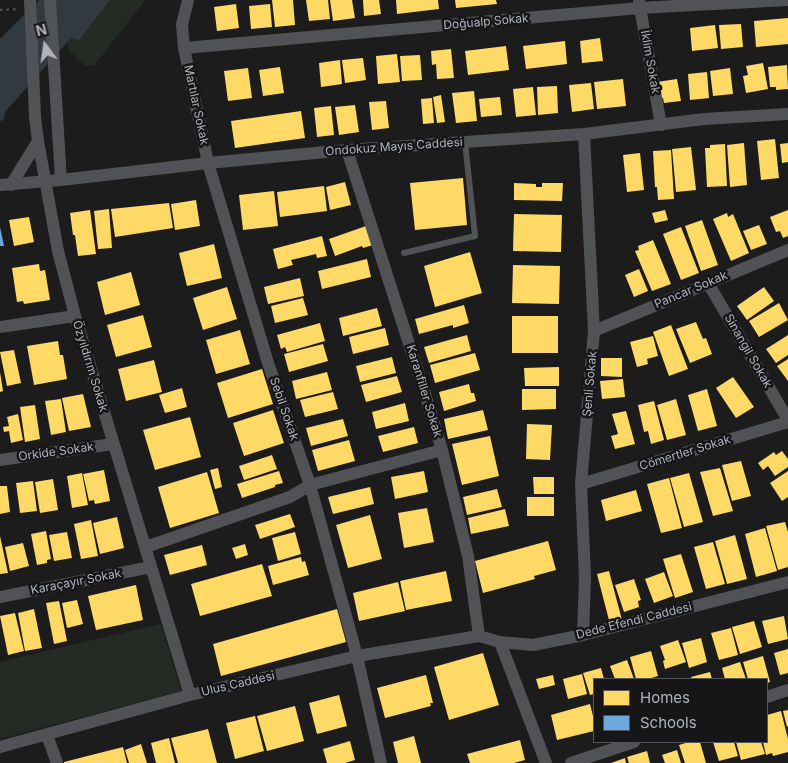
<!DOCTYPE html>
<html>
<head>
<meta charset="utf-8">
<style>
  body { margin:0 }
  #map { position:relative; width:788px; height:763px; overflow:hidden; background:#1c1c1c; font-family:Inter,sans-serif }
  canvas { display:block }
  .legend { position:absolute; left:593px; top:678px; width:175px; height:65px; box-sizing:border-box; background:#161618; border:1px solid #535559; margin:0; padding:6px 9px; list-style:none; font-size:15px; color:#afb3bb }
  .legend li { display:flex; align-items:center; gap:10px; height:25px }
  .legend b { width:25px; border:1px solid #535559 }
  .north { position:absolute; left:20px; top:20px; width:50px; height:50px; -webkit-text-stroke:4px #161618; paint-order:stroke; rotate:346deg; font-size:14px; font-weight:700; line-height:20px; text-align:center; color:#afb3bb }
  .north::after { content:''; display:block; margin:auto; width:18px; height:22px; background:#afb3bb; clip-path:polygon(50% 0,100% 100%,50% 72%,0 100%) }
</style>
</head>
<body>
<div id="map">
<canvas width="788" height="763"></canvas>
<ul class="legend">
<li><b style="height:14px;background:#ffd966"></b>Homes</li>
<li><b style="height:14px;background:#6fa8dc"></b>Schools</li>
</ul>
<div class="north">N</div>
</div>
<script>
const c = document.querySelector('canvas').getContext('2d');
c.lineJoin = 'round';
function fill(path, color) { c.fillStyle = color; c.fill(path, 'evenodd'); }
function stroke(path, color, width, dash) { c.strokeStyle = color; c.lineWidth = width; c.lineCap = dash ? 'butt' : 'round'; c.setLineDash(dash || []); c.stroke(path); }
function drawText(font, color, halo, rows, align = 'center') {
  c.font = font + ' Inter,sans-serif'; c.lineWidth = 5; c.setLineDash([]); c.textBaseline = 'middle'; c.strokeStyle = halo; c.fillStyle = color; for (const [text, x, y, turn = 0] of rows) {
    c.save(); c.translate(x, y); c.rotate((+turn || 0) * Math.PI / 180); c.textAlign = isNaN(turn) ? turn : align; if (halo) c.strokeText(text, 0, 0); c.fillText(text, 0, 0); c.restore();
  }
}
const green = new Path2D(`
  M 66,0 L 145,0 L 94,66 L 84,65 L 68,49 Z
  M 161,624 L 181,691 L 0,739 L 0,662 Z`);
const water = new Path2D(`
  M 39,0 L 110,0 L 79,40 L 71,38 L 5,112 L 4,120 L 0,121 L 0,39 Z`);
const homes = new Path2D(`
  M 272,0 L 293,0 L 295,25 L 275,27 Z
  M 306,0 L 328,0 L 330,19 L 309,21 Z
  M 330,0 L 352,0 L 355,18 L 333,21 Z
  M 363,0 L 379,0 L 381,14 L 364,16 Z
  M 396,0 L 438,0 L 439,9 L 397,14 Z
  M 455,0 L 496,0 L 497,4 L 456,8 Z
  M 236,4 L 239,28 L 217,31 L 214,7 Z
  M 270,4 L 272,27 L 251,29 L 249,6 Z
  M 788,18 L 788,44 L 756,47 L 754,21 Z
  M 741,24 L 743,47 L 721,49 L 719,25 Z
  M 715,25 L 718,48 L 692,51 L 690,28 Z
  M 600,38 L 603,61 L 582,63 L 580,41 Z
  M 565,41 L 567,64 L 526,69 L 523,46 Z
  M 506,46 L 509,70 L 468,75 L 465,51 Z
  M 451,49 L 454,78 L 437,79 L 436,64 L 432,65 L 431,51 Z
  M 397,54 L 400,82 L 378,84 L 376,56 Z
  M 420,55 L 422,80 L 402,81 L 400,56 Z
  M 363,58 L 366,80 L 345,83 L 342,60 Z
  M 340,60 L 342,84 L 321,87 L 319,63 Z
  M 763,63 L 768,89 L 746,93 L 743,76 L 748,75 L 746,66 Z
  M 787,65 L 788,89 L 776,90 L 776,87 L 770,87 L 768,67 Z
  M 280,67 L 284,93 L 263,96 L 259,70 Z
  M 248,68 L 252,98 L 228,101 L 224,71 Z
  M 730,68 L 733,94 L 713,96 L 710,71 Z
  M 707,72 L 709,98 L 690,100 L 688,74 Z
  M 623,79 L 626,106 L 597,109 L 594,82 Z
  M 677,79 L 681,101 L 664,103 L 663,98 L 659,99 L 657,82 Z
  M 591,83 L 594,109 L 572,112 L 569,85 Z
  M 557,86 L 558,113 L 538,115 L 537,87 Z
  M 533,87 L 536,115 L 516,117 L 513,89 Z
  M 474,91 L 477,121 L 456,123 L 452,93 Z
  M 441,95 L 445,122 L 437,123 L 433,97 Z
  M 500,97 L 502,115 L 481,117 L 479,99 Z
  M 432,98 L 434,123 L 423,124 L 421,99 Z
  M 386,101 L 389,128 L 372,130 L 369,102 Z
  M 355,105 L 359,132 L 339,135 L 335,107 Z
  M 331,106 L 334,135 L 317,137 L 314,108 Z
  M 301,111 L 305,138 L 235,148 L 231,121 Z
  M 775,139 L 779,178 L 761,180 L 757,141 Z
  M 744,143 L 747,185 L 730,187 L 727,145 Z
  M 788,143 L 788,162 L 782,163 L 780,144 Z
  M 725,144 L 727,186 L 707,187 L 705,148 L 710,148 L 710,145 Z
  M 691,147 L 696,190 L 676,192 L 672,149 Z
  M 671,150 L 674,199 L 658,200 L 657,187 L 655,187 L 653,151 Z
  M 640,153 L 644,190 L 627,192 L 623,155 Z
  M 463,178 L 467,225 L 415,230 L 410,183 Z
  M 345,182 L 351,205 L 330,210 L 326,187 Z
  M 514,183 L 536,184 L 536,187 L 542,187 L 542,183 L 563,183 L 562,201 L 514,200 Z
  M 324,186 L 327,211 L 280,217 L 277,192 Z
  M 274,191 L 278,226 L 243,230 L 239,195 Z
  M 196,200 L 200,226 L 175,230 L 171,204 Z
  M 169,203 L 173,228 L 115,237 L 111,209 Z
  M 109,209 L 112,248 L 98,249 L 94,211 Z
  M 90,210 L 96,254 L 78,256 L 75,235 L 73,235 L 70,213 Z
  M 665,210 L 668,220 L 655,223 L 652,213 Z
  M 788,210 L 788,236 L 783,238 L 780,231 L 776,232 L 770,217 Z
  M 727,213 L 728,217 L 733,214 L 749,253 L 731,261 L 713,219 Z
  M 514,214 L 562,215 L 561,252 L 513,251 Z
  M 29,217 L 34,242 L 14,246 L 9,220 Z
  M 702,220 L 718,265 L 701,271 L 685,226 Z
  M 759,225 L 767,244 L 751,250 L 743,231 Z
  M 366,226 L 373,245 L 363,248 L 362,246 L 335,256 L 329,239 Z
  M 681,227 L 699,273 L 681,280 L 663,234 Z
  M 322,236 L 327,256 L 317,258 L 316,254 L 291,260 L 293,265 L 278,269 L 273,249 Z
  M 653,240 L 671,284 L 652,291 L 635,251 L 639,250 L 638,246 Z
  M 214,244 L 222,278 L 187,286 L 179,253 Z
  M 470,252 L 482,293 L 435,307 L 424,266 Z
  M 367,259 L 371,277 L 322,289 L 318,271 Z
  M 39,264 L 40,271 L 45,270 L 50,300 L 24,304 L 23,301 L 17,302 L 12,268 Z
  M 513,265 L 560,266 L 559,304 L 512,303 Z
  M 639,269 L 648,291 L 634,297 L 625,275 Z
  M 131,272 L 140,305 L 105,315 L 97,282 Z
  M 300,278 L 304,296 L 268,304 L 264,287 Z
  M 227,287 L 237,319 L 203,330 L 193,298 Z
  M 764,287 L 774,301 L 747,320 L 737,306 Z
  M 303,298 L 308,315 L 275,323 L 271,306 Z
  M 779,303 L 788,320 L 759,337 L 749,321 Z
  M 464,305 L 469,323 L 453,328 L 453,325 L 419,334 L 415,319 Z
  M 377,308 L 382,326 L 343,336 L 339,318 Z
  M 143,315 L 152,347 L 116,357 L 107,325 Z
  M 512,316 L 558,316 L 558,353 L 512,353 Z
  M 696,322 L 703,339 L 706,338 L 712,354 L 690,363 L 676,329 Z
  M 320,323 L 325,341 L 287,352 L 285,347 L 281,349 L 277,335 Z
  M 671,325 L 688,369 L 669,376 L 653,332 Z
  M 385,328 L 389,345 L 353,354 L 349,337 Z
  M 240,330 L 250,364 L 216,374 L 206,340 Z
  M 467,335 L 471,351 L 429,363 L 424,347 Z
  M 788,335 L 788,355 L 776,363 L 766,349 Z
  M 653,336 L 658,356 L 647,359 L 648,364 L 637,367 L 630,342 Z
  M 58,341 L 60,355 L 63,355 L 67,379 L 34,385 L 27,346 Z
  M 323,344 L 328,361 L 289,372 L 284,354 Z
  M 14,350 L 21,383 L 7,386 L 0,352 Z
  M 475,353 L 480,370 L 435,383 L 430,365 Z
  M 392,357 L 396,373 L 360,382 L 356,366 Z
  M 601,358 L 622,358 L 622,377 L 601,376 Z
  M 788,359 L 788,381 L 777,366 Z
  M 154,360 L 162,392 L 126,401 L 118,369 Z
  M 559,367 L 559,386 L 525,386 L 524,368 Z
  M 262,369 L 273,404 L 228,418 L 217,383 Z
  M 0,372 L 3,391 L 0,392 Z
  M 327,372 L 332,390 L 296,399 L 292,381 Z
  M 397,376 L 402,392 L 366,402 L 361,385 Z
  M 733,377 L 754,407 L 736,418 L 716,388 Z
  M 623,379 L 625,397 L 602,399 L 600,381 Z
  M 469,384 L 471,393 L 474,393 L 476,401 L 444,411 L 439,392 Z
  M 182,388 L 187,407 L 165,413 L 159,395 Z
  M 522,389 L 556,389 L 556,409 L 522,410 Z
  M 707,389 L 717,426 L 698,431 L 688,395 Z
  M 333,392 L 338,409 L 305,417 L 300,400 Z
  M 83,394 L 91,427 L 69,431 L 62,398 Z
  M 61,399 L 66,432 L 51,435 L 45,401 Z
  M 676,399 L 686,435 L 667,440 L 657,405 Z
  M 654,401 L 664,440 L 651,444 L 648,431 L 644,432 L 638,405 Z
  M 405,403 L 409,421 L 376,429 L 372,412 Z
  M 35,405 L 40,439 L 25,442 L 20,407 Z
  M 273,410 L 284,443 L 244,456 L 233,423 Z
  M 483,410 L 488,430 L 448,439 L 444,419 Z
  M 626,411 L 635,444 L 615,449 L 611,436 L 618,434 L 612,414 Z
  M 18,414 L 23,440 L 11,443 L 9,431 L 4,432 L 3,427 L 9,426 L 7,417 Z
  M 190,417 L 201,457 L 155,470 L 143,430 Z
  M 343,419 L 348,436 L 311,446 L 306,428 Z
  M 527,424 L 552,425 L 550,460 L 526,459 Z
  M 414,427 L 418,443 L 383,452 L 378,436 Z
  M 490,436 L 499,476 L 462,485 L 452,444 Z
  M 349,440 L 355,461 L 318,471 L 312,450 Z
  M 782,451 L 788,459 L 788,467 L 775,476 L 768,466 L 763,470 L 758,463 L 774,452 L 776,455 Z
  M 272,455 L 277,469 L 244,480 L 239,466 Z
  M 741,461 L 751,496 L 732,501 L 722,465 Z
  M 218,468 L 222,487 L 215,489 L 210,470 Z
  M 720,468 L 733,511 L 713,516 L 700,472 Z
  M 104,470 L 110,501 L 95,504 L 94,500 L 89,501 L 83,474 Z
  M 279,471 L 283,483 L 275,485 L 275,487 L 242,498 L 237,484 Z
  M 424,471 L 428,492 L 395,499 L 391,477 Z
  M 788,471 L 788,497 L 782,501 L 770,483 Z
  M 207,472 L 219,513 L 170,528 L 158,487 Z
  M 82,473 L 88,505 L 72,508 L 67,476 Z
  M 689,473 L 703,522 L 684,527 L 670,478 Z
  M 533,477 L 554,477 L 554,494 L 534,494 Z
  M 669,478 L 682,528 L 661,533 L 647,484 Z
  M 53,479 L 58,510 L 40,513 L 35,482 Z
  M 33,481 L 37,511 L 20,513 L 16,483 Z
  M 0,486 L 7,486 L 10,512 L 0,514 Z
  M 370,487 L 374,504 L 333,514 L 328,497 Z
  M 497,489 L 502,507 L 467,515 L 463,497 Z
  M 636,490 L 642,511 L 606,521 L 601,500 Z
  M 527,497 L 554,497 L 554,516 L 527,516 Z
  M 427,508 L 434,542 L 404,548 L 398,513 Z
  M 505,509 L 509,526 L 471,534 L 468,518 Z
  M 290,514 L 295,527 L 260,539 L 255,525 Z
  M 370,515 L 382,559 L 348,568 L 336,525 Z
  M 117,517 L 124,548 L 100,554 L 93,523 Z
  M 91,520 L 98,556 L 81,559 L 74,524 Z
  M 785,522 L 788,532 L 788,567 L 778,570 L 766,526 Z
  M 765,528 L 777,571 L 756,577 L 745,534 Z
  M 46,531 L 51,559 L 47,560 L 47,563 L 37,565 L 31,534 Z
  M 67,532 L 72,558 L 54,561 L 49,535 Z
  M 295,532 L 301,554 L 278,561 L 272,538 Z
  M 735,535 L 747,579 L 727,584 L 715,541 Z
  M 0,536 L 8,573 L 0,574 Z
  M 548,541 L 556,570 L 534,576 L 535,579 L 483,593 L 475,561 Z
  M 713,542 L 725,584 L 706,589 L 694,547 Z
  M 23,543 L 29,566 L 10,571 L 5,547 Z
  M 245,544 L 248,555 L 236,559 L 232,548 Z
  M 202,545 L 207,565 L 170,575 L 164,555 Z
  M 681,554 L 693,592 L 675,598 L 663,559 Z
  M 301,557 L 302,562 L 305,561 L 309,575 L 273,585 L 268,566 Z
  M 262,564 L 272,596 L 200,616 L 191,584 Z
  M 446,571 L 452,601 L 406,610 L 400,581 Z
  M 609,571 L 622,620 L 610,624 L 597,574 Z
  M 664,572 L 673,596 L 654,603 L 645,579 Z
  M 634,579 L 641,600 L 638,601 L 639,607 L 624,612 L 615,585 Z
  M 398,582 L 405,611 L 359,621 L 353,593 Z
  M 136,585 L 143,620 L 96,630 L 88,596 Z
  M 77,600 L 83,624 L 67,628 L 62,603 Z
  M 59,601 L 67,641 L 54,644 L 46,603 Z
  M 34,609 L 42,648 L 25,651 L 18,613 Z
  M 337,609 L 346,642 L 221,676 L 213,644 Z
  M 15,613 L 24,651 L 8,655 L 0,616 Z
  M 784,616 L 788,639 L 768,644 L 762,621 Z
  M 754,621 L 762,647 L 740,654 L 732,627 Z
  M 731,628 L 738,655 L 719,660 L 711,633 Z
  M 701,638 L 707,662 L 689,668 L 682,643 Z
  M 678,640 L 686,662 L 665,669 L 663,661 L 665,660 L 660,646 Z
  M 788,649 L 788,673 L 780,675 L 774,653 Z
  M 651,651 L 658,676 L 648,679 L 636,679 L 630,657 Z
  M 483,653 L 499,705 L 449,720 L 434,667 Z
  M 763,656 L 770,682 L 767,683 L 767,679 L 748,679 L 743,662 Z
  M 627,660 L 634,679 L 615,679 L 610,666 Z
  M 740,662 L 746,679 L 725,679 L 722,668 Z
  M 601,668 L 604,679 L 594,679 L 594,694 L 590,695 L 583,673 Z
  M 710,672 L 712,679 L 692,679 L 691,677 Z
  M 582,674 L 587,694 L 568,699 L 563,679 Z
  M 426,675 L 433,703 L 430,703 L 431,706 L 385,718 L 377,688 Z
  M 553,675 L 555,685 L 539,689 L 536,679 Z
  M 339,695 L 347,726 L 317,734 L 309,703 Z
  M 590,704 L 594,720 L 594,731 L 557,740 L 551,715 Z
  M 295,706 L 304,741 L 267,751 L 257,716 Z
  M 788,710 L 788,726 L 787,727 L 783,711 Z
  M 781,711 L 788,739 L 788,752 L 773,756 L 772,753 L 766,755 L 763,742 L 767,742 L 767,715 Z
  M 255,716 L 264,751 L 235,759 L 226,723 Z
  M 208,729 L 217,763 L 178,763 L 171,738 Z
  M 414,736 L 421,763 L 398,763 L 393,742 Z
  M 169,738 L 175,763 L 156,763 L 151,743 Z
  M 520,740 L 525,760 L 514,763 L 470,763 L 467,754 Z
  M 350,741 L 355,760 L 345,763 L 327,763 L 323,749 Z
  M 689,742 L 700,742 L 706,763 L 685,763 L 679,745 Z
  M 713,742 L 734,742 L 738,756 L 719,761 Z
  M 736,742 L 761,742 L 765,754 L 741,760 Z
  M 141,744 L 147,763 L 129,763 L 125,750 Z
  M 123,747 L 127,763 L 64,763 L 64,762 Z
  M 677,750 L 681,763 L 665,763 L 662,755 Z
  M 647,751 L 650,763 L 629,763 L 627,757 Z
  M 625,758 L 626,763 L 611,763 Z`);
const schools = new Path2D(`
  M 0,227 L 4,246 L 0,246 Z`);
const path = new Path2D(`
  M 0,10 L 18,9`);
const lane = new Path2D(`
  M 404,253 L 475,236 L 465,142`);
const street = new Path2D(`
  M 50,0 L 61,180
  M 188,0 L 182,25 L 184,48 L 208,163 L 268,363 L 310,485 L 357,656 L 381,763
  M 639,2 L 661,125
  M 184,48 L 640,8 L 788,0
  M 38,141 L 58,251 L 75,316 L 190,695
  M 347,150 L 426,397 L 442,450 L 468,556 L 479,636
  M 0,185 L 61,180 L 208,163 L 347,150 L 584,134 L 704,119 L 788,114
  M 11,185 L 38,141 L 35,117 L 30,0
  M 708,283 L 788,420
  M 0,327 L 75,316
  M 594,331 L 788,250
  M 0,460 L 113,444
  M 581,484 L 788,422
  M 146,547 L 290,497 L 310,485 L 442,450
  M 0,597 L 151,567
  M 583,635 L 585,577 L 581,484 L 594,331 L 584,134
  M 500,642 L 546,763
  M 767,697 L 788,690
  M 47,735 L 57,763
  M 0,747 L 190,695 L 357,656 L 479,636 L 500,642 L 533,645 L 583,635 L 788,582
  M 571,763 L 634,742`);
const streetNames = [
  ["Doğualp Sokak",486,22,-5],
  ["İklim Sokak",650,62,80],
  ["Martılar Sokak",196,105,78],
  ["Ondokuz Mayıs Caddesi",394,147,-4],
  ["Pancar Sokak",691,290,-23],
  ["Sinangil Sokak",748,351,60],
  ["Özyıldırım Sokak",90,366,73],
  ["Şenli Sokak",590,384,-85],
  ["Karanfiller Sokak",424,391,73],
  ["Sebil Sokak",284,409,71],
  ["Orkide Sokak",56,452,-8],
  ["Cömertler Sokak",685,453,-17],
  ["Karaçayır Sokak",76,582,-11],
  ["Dede Efendi Caddesi",634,621,-14],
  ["Ulus Caddesi",238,684,-13]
];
fill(green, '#242b25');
fill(water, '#32393f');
fill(homes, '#ffd966');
fill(schools, '#6fa8dc');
stroke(path, '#4c4d4f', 2.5, [2.5, 4]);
stroke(lane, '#515255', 6);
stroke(street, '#515255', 12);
drawText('12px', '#afb3bb', '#161618', streetNames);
</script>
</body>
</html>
